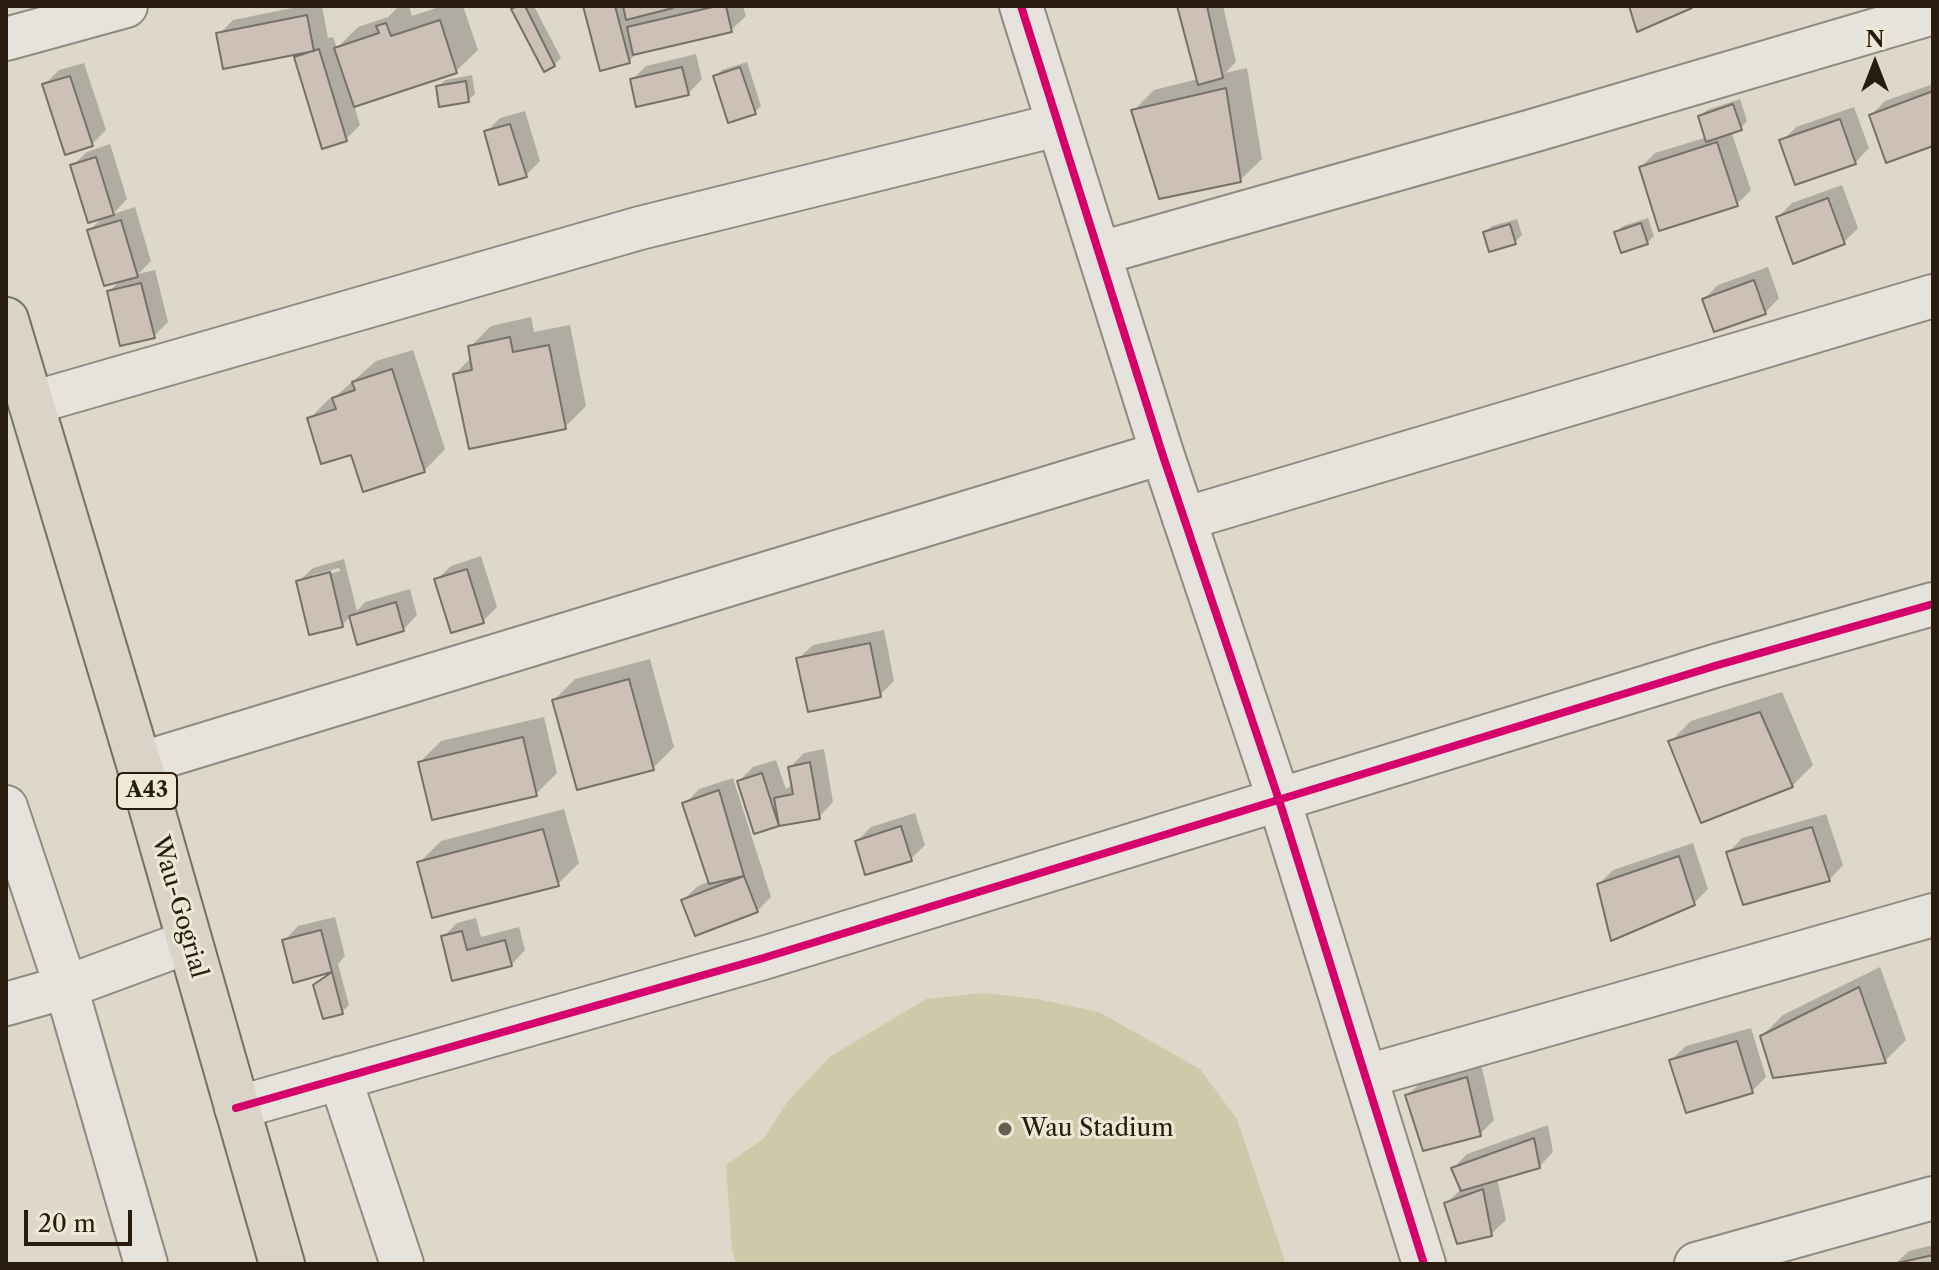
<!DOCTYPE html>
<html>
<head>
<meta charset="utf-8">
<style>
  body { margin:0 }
  #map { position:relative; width:1939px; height:1270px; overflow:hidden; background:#ded8ca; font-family:"Libre Caslon Text",serif }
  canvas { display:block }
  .frame { position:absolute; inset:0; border:8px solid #281c0f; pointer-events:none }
  .north { position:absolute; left:1835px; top:24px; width:80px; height:80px; -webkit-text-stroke:6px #efe8d7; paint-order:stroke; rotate:0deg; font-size:22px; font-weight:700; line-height:32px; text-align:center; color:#281c0f }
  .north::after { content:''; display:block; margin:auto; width:28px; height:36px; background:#281c0f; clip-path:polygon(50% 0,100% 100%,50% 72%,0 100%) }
  .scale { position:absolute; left:24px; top:1210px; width:108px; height:36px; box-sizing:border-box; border:4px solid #281c0f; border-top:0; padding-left:10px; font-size:24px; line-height:28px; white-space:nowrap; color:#281c0f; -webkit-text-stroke:6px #efe8d7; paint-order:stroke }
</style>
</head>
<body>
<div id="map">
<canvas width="1939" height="1270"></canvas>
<div class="frame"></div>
<div class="north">N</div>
<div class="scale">20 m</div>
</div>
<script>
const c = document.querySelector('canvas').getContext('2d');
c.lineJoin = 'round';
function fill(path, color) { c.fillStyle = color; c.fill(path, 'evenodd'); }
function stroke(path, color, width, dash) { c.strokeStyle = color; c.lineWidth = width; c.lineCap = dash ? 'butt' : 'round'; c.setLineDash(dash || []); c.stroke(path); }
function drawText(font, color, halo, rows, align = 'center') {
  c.font = font + ' "Libre Caslon Text",serif'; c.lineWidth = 6; c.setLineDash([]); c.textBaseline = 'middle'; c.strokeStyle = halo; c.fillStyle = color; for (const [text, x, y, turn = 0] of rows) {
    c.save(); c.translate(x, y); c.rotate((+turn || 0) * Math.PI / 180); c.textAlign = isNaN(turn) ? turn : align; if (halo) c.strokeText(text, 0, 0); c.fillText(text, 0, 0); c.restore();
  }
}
const green = new Path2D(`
  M 984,993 L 1037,999 L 1099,1012 L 1200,1069 L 1237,1119 L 1286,1264 L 736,1264 L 732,1249 L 726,1165 L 763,1139 L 788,1101 L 831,1056 L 926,999 Z`);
const shadow = new Path2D(`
  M 302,6 L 322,6 L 328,38 L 333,37 L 337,48 L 358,27 L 388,17 L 399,6 L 409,6 L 412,16 L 442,6 L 463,6 L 478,50 L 456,71 L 354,105 L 360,125 L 346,139 L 296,58 L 303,51 L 219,34 L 233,20 Z
  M 517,6 L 534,6 L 561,58 L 554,65 L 514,9 Z
  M 585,6 L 743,6 L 746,16 L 731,30 L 638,52 L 629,61 Z
  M 1179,6 L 1223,6 L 1236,62 L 1225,73 L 1247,68 L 1262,159 L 1240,180 L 1133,111 L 1154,90 L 1198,79 Z
  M 696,54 L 702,79 L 688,94 L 632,80 L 646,66 Z
  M 747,62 L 761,106 L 755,112 L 715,77 L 722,70 Z
  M 84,63 L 106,130 L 92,144 L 44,85 L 59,70 Z
  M 472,75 L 475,94 L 468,100 L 438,87 L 445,80 Z
  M 1933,84 L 1933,144 L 1871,115 L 1885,101 Z
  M 1740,99 L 1747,121 L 1741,128 L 1731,131 L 1751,190 L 1737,204 L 1641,167 L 1655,153 L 1707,137 L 1700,116 L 1707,110 Z
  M 1854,107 L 1869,148 L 1855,163 L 1782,141 L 1796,127 Z
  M 525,111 L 540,161 L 526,175 L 486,132 L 500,118 Z
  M 110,144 L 127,199 L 113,214 L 135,207 L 151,261 L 138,274 L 155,270 L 168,322 L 154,336 L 109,292 L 121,279 L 89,231 L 103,217 L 72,166 L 87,152 Z
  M 1842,185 L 1858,228 L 1844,242 L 1778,217 L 1792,203 Z
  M 1648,218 L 1654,236 L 1647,243 L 1616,232 L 1623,226 Z
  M 1517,219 L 1522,235 L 1515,242 L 1485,232 L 1492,226 Z
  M 1768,267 L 1779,298 L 1765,313 L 1704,299 L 1718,285 Z
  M 531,317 L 534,332 L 570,325 L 586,406 L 565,427 L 455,374 L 472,357 L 470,347 L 491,326 Z
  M 413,350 L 445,449 L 424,471 L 352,452 L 309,419 L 330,398 L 336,396 L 376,361 Z
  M 481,556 L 497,607 L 483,621 L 436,580 L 451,566 Z
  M 344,559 L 357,611 L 365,602 L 410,589 L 417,615 L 403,630 L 351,616 L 342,625 L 298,582 L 313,568 ZM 339,568 L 340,571 L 312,579 L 312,575 Z
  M 884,630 L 894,681 L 880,695 L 798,659 L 813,645 Z
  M 650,659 L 674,747 L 653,768 L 554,700 L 575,679 Z
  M 1782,692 L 1813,765 L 1792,786 L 1670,742 L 1691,721 Z
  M 544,717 L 557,773 L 536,794 L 420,762 L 441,741 Z
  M 824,749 L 833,802 L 819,817 L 755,832 L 739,781 L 753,767 L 776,760 L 786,789 L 793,784 L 790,767 L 804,753 Z
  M 733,778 L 771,897 L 757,911 L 683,900 L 698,886 L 710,881 L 685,804 L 699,789 Z
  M 564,809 L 579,863 L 558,884 L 420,862 L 441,841 Z
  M 915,813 L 925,845 L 911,859 L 857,841 L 871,827 Z
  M 1826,814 L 1843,865 L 1829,880 L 1728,853 L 1742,838 Z
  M 1693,843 L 1708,889 L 1694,903 L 1599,884 L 1613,870 Z
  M 335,917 L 345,956 L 338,964 L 349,1005 L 342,1012 L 315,985 L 334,970 L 295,981 L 284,941 L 298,926 Z
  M 476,918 L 481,937 L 519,927 L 525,950 L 511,965 L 453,979 L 443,937 L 457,923 Z
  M 1880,967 L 1906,1040 L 1885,1061 L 1774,1075 L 1762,1036 L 1783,1015 Z
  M 1751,1028 L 1766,1077 L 1752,1091 L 1671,1060 L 1686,1046 Z
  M 1481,1064 L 1494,1120 L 1480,1134 L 1408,1095 L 1422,1081 Z
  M 1548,1125 L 1553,1152 L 1539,1167 L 1497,1178 L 1506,1220 L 1491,1234 L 1446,1204 L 1462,1188 L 1453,1168 L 1467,1154 Z
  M 1933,1245 L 1933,1264 L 1895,1264 L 1909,1251 Z`);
const building = new Path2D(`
  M 517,6 L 525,6 L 555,66 L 544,72 L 511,9 Z
  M 583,6 L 615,6 L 630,63 L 600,71 Z
  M 623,6 L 672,6 L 673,8 L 626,20 Z
  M 717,6 L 726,6 L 732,32 L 633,55 L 627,27 Z
  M 1177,6 L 1207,6 L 1223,78 L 1198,85 Z
  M 1629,6 L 1692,6 L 1692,8 L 1637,32 Z
  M 307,15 L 314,51 L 223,69 L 216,33 Z
  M 440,20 L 457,73 L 354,107 L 334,48 L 379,33 L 376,26 L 386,23 L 391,36 Z
  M 319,49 L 347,141 L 322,149 L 294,57 Z
  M 682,67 L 689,95 L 636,107 L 630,79 Z
  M 740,67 L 756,114 L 728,123 L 713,76 Z
  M 70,76 L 93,146 L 65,155 L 42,84 Z
  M 466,81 L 469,102 L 439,107 L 436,86 Z
  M 1226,88 L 1241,182 L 1159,199 L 1131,110 Z
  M 1933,91 L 1933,146 L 1886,163 L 1869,115 Z
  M 1733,104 L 1742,130 L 1706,142 L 1698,116 Z
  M 1840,119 L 1856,164 L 1795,185 L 1779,140 Z
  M 510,124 L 527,177 L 499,185 L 484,131 Z
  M 1717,142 L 1738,206 L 1659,231 L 1639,167 Z
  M 96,157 L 114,215 L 88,223 L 70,165 Z
  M 1828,198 L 1845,244 L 1793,264 L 1776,217 Z
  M 121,220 L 138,277 L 104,286 L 87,230 Z
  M 1641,223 L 1648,244 L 1621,253 L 1614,232 Z
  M 1510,224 L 1516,244 L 1489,252 L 1483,232 Z
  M 1754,280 L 1766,314 L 1714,332 L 1702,299 Z
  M 141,283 L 155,338 L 120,346 L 107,291 Z
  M 510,337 L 513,352 L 549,345 L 566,429 L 469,449 L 453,374 L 472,370 L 468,346 Z
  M 392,369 L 425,472 L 363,492 L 351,455 L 321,464 L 307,418 L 336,409 L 332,398 L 355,390 L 352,382 Z
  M 467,569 L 484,623 L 451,633 L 434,579 Z
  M 330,572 L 343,627 L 309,635 L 296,581 Z
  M 396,602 L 404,631 L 357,645 L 349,616 Z
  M 870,643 L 881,697 L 808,712 L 796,658 Z
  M 629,679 L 654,770 L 577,790 L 552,700 Z
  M 1760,712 L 1793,787 L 1701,823 L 1668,741 Z
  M 523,737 L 537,796 L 432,820 L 418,762 Z
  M 810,762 L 820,819 L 779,826 L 774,798 L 793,794 L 788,767 Z
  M 762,773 L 779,826 L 754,834 L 737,781 Z
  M 719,790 L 744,876 L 709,884 L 682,803 Z
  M 901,826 L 912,861 L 865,875 L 855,841 Z
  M 1812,827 L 1830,881 L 1743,905 L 1726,852 Z
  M 543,829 L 559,886 L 432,918 L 417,862 Z
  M 1679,856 L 1695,905 L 1611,941 L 1597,884 Z
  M 744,876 L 758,912 L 695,936 L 681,900 Z
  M 321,930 L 332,972 L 293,983 L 282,940 Z
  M 462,931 L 467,950 L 505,940 L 512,966 L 452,981 L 441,936 Z
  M 332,972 L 343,1014 L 323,1019 L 313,985 Z
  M 1859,987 L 1886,1063 L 1773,1078 L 1760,1036 Z
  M 1737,1041 L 1753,1093 L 1686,1113 L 1669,1060 Z
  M 1467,1077 L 1481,1136 L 1423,1151 L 1405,1095 Z
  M 1534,1138 L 1540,1168 L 1461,1191 L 1451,1168 Z
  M 1483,1189 L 1492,1236 L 1457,1244 L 1444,1203 Z
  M 1933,1255 L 1933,1264 L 1893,1264 Z`);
const minor = new Path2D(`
  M 1021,6 L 1162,453 L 1279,800 L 1424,1264
  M 6,39 L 126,6
  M 1101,253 L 1532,131 L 1933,13
  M 32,403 L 640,228 L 1057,125
  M 1184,519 L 1933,296
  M 139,764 L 1162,453
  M 6,807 L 66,987 L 146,1264
  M 6,1004 L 66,987 L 188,942
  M 1367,1076 L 1933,915
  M 340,1078 L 402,1264
  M 236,1108 L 760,959 L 1718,665 L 1933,604
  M 1696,1264 L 1933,1198`);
const primary = new Path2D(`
  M 6,320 L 139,764 L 282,1264`);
const cycleway = new Path2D(`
  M 1021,6 L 1162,453 L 1279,800 L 1424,1264
  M 236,1108 L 760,959 L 1718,665 L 1933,604`);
const markers = [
  [1005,1129,8,"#685e50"]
];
const shields = [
  [147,791,60]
];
const shieldNames = [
  ["A43",147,791]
];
const streetNames = [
  ["Wau-Gogrial",179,907,74]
];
const poiNames = [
  ["Wau Stadium",1021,1129]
];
fill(green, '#cccaa9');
fill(shadow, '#0003');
fill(building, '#cdc0b6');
stroke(building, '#767168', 2);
stroke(minor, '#8f8a81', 46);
stroke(primary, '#767168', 48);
stroke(minor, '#e6e3dc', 42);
stroke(primary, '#dad3c7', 44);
stroke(cycleway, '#d6006c', 8);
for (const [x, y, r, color] of markers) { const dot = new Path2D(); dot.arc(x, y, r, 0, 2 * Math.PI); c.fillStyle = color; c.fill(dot); stroke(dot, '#efe8d7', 3); }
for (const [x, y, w] of shields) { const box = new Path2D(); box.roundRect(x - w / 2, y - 18, w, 36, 6); c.fillStyle = '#efe8d7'; c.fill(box); stroke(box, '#281c0f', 2); }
drawText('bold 22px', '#281c0f', null, shieldNames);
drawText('24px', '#281c0f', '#efe8d7', streetNames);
drawText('24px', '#281c0f', '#efe8d7', poiNames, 'left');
</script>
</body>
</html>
